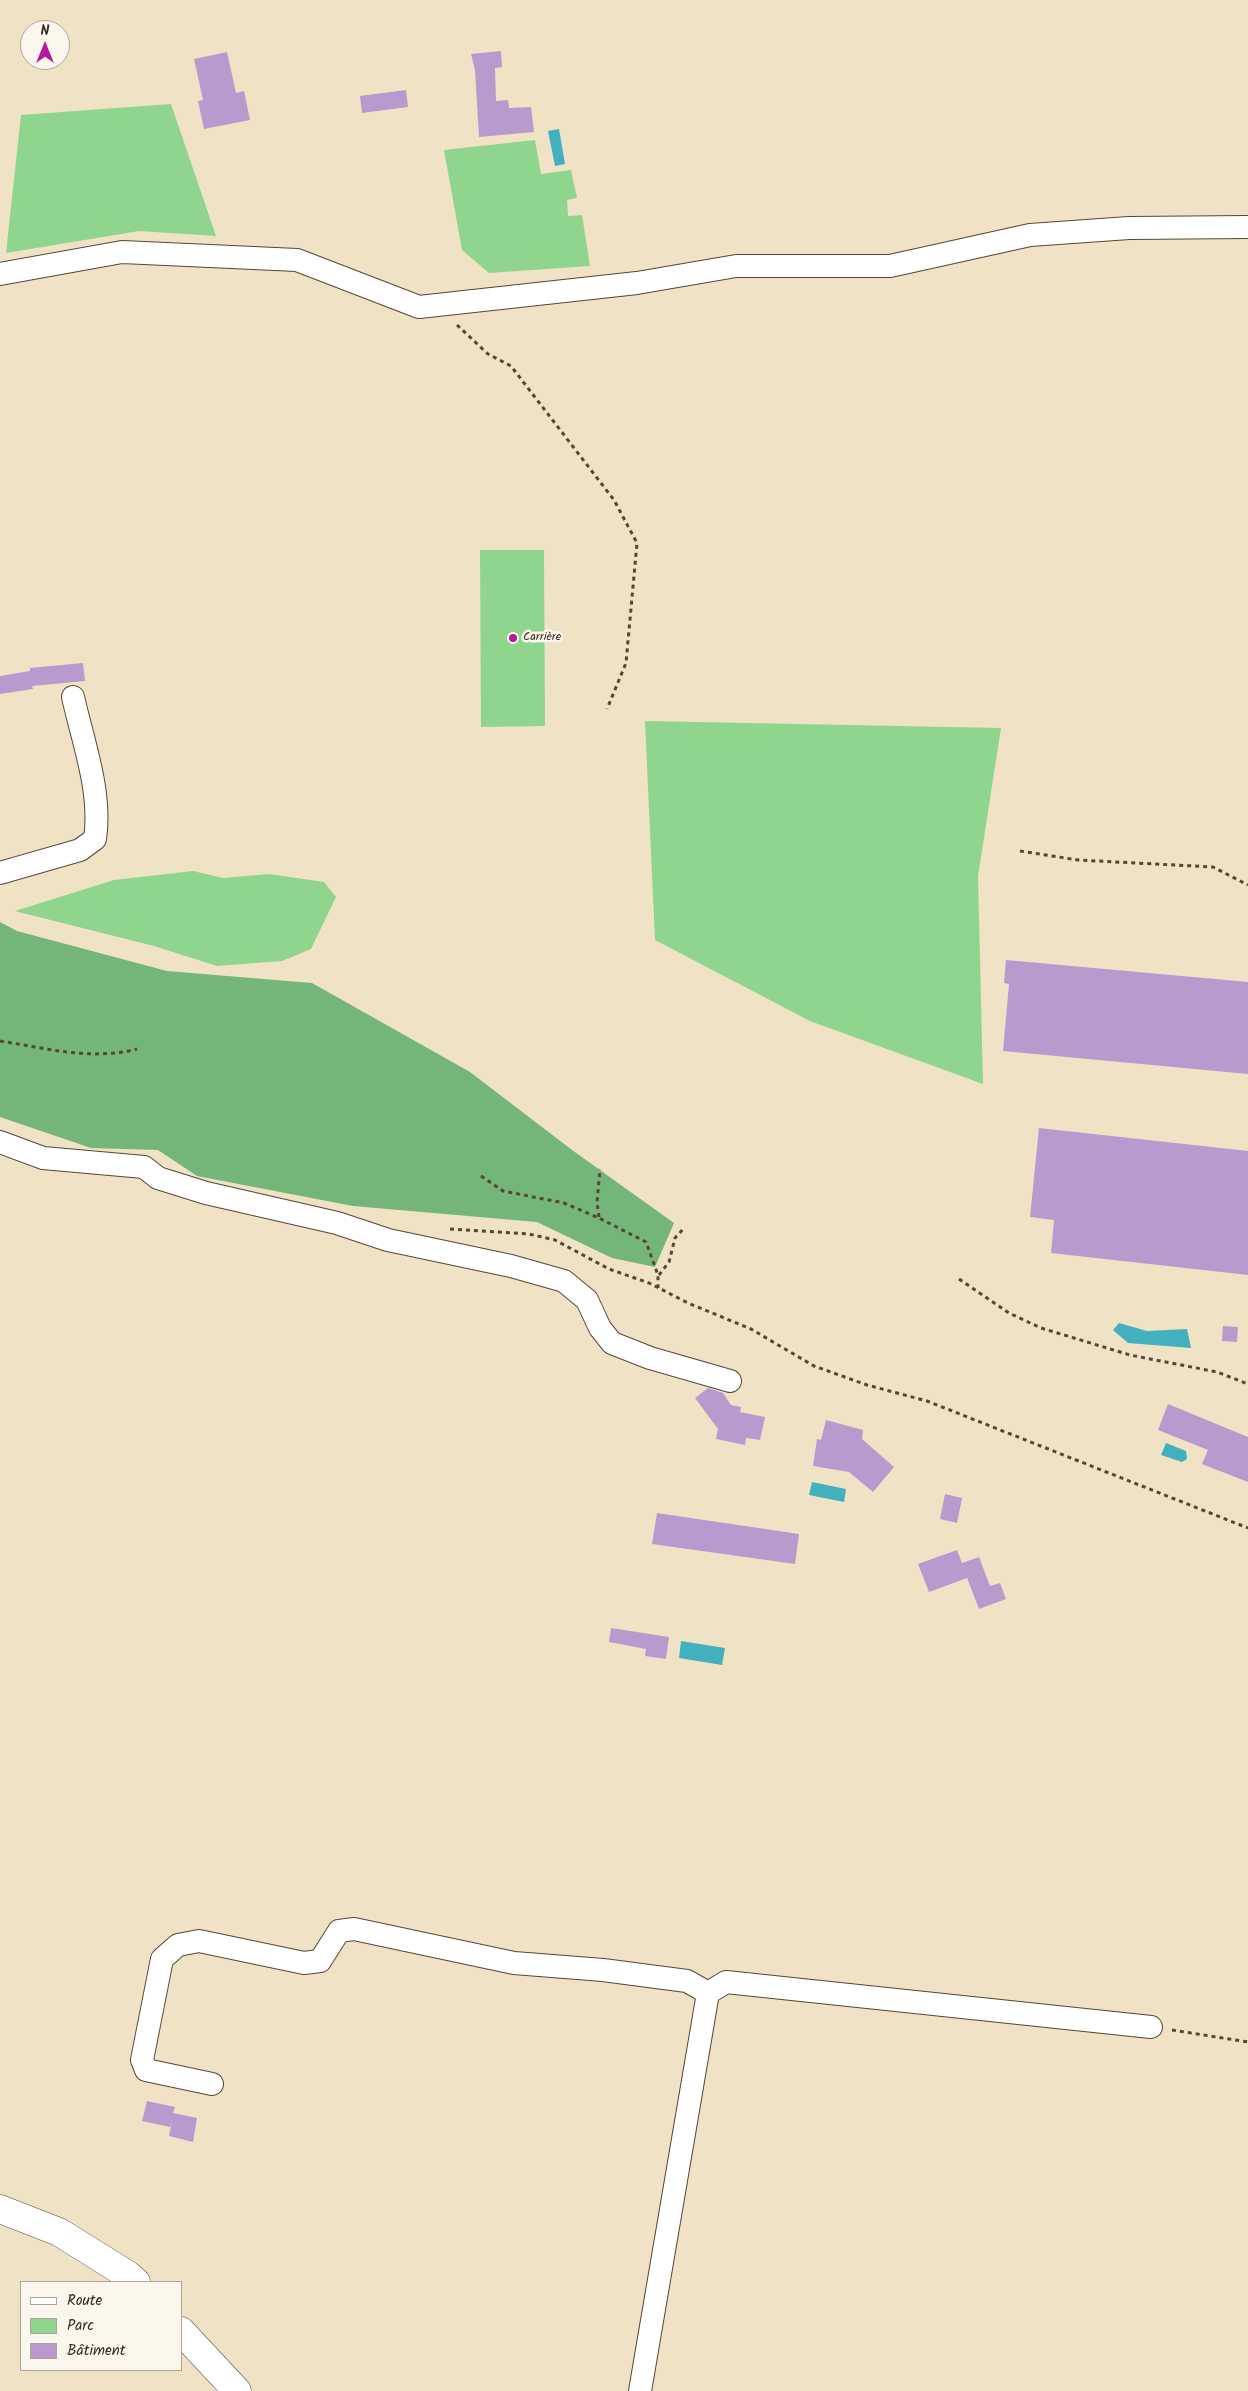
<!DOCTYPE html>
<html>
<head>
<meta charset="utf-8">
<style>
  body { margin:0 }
  #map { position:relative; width:1248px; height:2391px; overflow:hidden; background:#f0e2c5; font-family:Kalam,sans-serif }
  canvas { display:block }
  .legend { position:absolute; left:20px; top:2281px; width:162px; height:90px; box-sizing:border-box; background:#fbf7ec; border:1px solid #aea59a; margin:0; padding:6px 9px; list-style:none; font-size:15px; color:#3b2a1e }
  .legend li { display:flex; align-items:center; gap:10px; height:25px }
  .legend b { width:25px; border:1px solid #aea59a }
  .north { position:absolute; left:20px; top:20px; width:50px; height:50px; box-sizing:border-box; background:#fbf7ec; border:1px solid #aea59a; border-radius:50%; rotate:0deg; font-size:14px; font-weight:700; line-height:20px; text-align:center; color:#3b2a1e }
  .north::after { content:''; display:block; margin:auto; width:18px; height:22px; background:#b5179e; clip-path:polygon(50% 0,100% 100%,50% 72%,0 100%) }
</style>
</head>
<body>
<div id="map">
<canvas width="1248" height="2391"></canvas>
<ul class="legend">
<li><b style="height:6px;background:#fff"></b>Route</li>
<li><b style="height:14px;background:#90d58e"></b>Parc</li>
<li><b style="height:14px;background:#b99ace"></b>Bâtiment</li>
</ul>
<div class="north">N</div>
</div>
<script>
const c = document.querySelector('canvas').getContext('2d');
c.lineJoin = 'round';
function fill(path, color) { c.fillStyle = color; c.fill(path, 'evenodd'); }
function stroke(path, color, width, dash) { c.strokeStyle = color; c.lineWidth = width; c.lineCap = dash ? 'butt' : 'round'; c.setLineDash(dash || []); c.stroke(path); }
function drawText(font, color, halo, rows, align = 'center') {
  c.font = font + ' Kalam,sans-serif'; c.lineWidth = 5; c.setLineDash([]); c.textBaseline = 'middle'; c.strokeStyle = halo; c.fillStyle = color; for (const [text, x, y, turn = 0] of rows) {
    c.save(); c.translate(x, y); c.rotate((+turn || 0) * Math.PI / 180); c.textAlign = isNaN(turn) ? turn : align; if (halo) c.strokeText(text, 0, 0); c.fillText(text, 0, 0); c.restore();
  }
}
const green = new Path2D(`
  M 171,104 L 216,236 L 139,231 L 6,253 L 21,115 Z
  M 535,140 L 541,174 L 571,170 L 577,198 L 567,200 L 568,216 L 582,215 L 590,266 L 489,273 L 462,250 L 444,150 Z
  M 480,550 L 544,550 L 545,726 L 481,727 Z
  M 645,721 L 1001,728 L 978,876 L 983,1084 L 810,1021 L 655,940 Z
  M 193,871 L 223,878 L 269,874 L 324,882 L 336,897 L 311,949 L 282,961 L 217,966 L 154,946 L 15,911 L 114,880 Z`);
const forest = new Path2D(`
  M 0,922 L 17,931 L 167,971 L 312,983 L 470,1072 L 572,1150 L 674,1223 L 655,1267 L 612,1258 L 537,1222 L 353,1206 L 197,1176 L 158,1150 L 91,1148 L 0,1117 Z`);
const water = new Path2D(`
  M 559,129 L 565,164 L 555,166 L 548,131 Z
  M 1119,1323 L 1147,1331 L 1187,1329 L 1191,1348 L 1128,1343 L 1113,1330 Z
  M 1166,1443 L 1186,1451 L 1187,1459 L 1182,1462 L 1161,1455 Z
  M 812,1482 L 846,1489 L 844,1502 L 809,1495 Z
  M 681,1641 L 725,1648 L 722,1665 L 679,1658 Z`);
const building = new Path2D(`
  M 501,51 L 502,67 L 495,68 L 496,101 L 508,100 L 509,108 L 531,107 L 534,132 L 479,137 L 475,70 L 471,54 Z
  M 227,52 L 236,93 L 244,91 L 250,120 L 204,129 L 198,101 L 203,100 L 194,59 Z
  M 406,90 L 408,107 L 362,113 L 360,96 Z
  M 83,663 L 85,681 L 32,686 L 33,689 L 0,694 L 0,676 L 30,671 L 30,668 Z
  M 1006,960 L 1248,982 L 1248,1074 L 1003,1051 L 1009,984 L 1004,983 Z
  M 1039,1128 L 1248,1151 L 1248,1275 L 1051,1253 L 1054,1220 L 1030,1217 Z
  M 1223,1326 L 1238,1327 L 1237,1342 L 1222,1341 Z
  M 708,1388 L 723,1393 L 731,1405 L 741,1407 L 740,1412 L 765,1417 L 760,1440 L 746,1438 L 745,1445 L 716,1439 L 718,1429 L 695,1398 Z
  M 1168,1404 L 1248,1437 L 1248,1482 L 1202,1464 L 1208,1450 L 1158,1430 Z
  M 826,1420 L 863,1430 L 862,1439 L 894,1467 L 873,1492 L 849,1472 L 813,1466 L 817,1439 L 821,1440 Z
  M 945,1494 L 962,1498 L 957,1523 L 940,1519 Z
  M 657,1513 L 799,1534 L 795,1564 L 652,1544 Z
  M 957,1550 L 962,1563 L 979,1557 L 990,1586 L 1000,1583 L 1006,1599 L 979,1609 L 967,1578 L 929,1592 L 918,1564 Z
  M 611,1628 L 669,1637 L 666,1659 L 645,1656 L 646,1649 L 609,1642 Z
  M 147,2101 L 175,2107 L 173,2113 L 197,2118 L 193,2142 L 169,2136 L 172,2120 L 170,2127 L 142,2121 Z`);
const path = new Path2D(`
  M 457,325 L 488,354 L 511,366 L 614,500 L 637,543 L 626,663 L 607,709
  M 1020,851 L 1078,860 L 1213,867 L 1248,885
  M 0,1041 C 46,1048 90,1061 137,1049
  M 481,1176 L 503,1191 L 564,1203 L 599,1218 L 646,1242 L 658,1275 L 658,1288
  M 599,1217 L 597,1202 L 600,1169
  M 450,1229 L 529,1234 L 555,1240 L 609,1269 L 649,1283 L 688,1303 L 751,1329 L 814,1366 L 867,1385 L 927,1401 L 1248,1528
  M 659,1275 L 669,1262 L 675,1238 L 684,1228
  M 959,1279 L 1009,1313 L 1041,1328 L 1130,1355 L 1217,1372 L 1248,1384
  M 1172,2030 L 1248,2042`);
const minor = new Path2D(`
  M 0,274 L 122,252 L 297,260 L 419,307 L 637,283 L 736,266 L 890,266 L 1030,235 L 1129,228 L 1248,227
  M 0,873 L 80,850 L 95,839 C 102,792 83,742 73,697
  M 0,1142 L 43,1158 L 144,1167 L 158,1178 L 206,1193 L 337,1223 L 388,1240 L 511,1266 L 564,1281 L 587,1300 L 600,1328 L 612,1343 L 650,1358 L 730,1381
  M 212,2084 L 146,2070 L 142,2060 L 162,1959 L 178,1945 L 199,1941 L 304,1963 L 320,1961 L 339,1931 L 354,1929 L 514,1963 L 603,1970 L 687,1981 L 708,1993
  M 640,2391 L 708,1993 L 726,1982 L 1151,2027`);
const major = new Path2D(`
  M 0,2209 L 59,2232 L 128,2275 L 136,2282
  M 181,2331 L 237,2391`);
const markers = [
  [513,638,5,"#b5179e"]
];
const poiNames = [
  ["Carrière",523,638]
];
fill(green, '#90d58e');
fill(forest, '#74b679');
fill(water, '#42b1bd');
fill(building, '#b99ace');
stroke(minor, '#564637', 24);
stroke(major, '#564637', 29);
stroke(path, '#564637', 3, [4, 4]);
stroke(minor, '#fff', 22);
stroke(major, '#fff', 28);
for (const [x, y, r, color] of markers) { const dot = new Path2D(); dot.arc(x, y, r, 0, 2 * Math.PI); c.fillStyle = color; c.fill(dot); stroke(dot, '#fbf7ec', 2); }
drawText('12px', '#3b2a1e', '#fbf7ec', poiNames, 'left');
</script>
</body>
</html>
